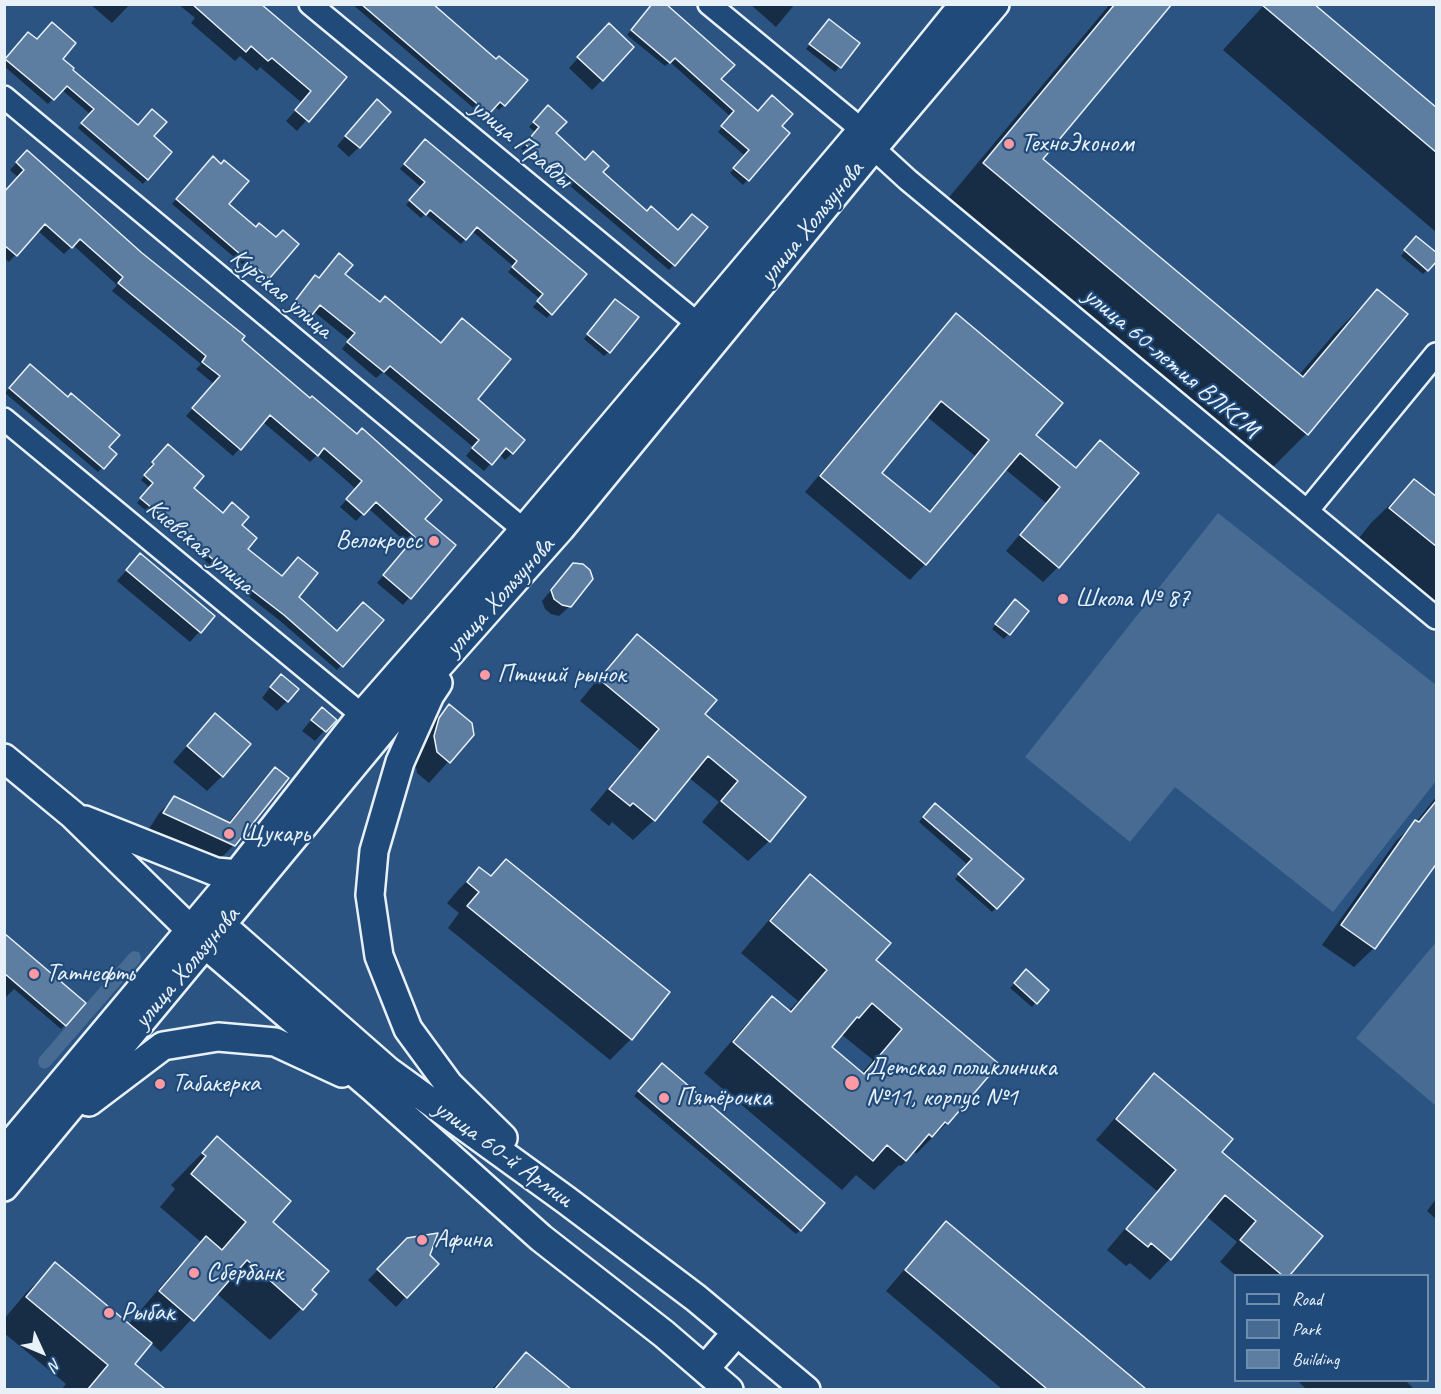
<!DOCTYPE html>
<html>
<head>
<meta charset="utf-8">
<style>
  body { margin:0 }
  #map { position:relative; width:1441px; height:1394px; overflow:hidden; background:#2b5482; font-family:Caveat,sans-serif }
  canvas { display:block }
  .frame { position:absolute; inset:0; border:6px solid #e8f1f8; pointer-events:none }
  .legend { position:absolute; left:1234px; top:1274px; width:195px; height:108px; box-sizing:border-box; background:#1f4a7a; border:2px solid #6f8dac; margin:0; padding:8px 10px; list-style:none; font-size:18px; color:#e8f1f8 }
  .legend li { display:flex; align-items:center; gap:12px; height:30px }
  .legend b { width:30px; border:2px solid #6f8dac }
  .north { position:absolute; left:12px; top:1322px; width:60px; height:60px; -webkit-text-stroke:4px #1f4a7a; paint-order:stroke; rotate:134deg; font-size:16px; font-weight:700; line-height:24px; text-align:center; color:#e8f1f8 }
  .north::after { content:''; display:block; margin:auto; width:21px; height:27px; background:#e8f1f8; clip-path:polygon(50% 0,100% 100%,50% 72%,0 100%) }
</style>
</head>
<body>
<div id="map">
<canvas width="1441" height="1394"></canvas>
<div class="frame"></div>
<ul class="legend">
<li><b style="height:8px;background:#1f4a7a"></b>Road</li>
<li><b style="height:16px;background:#476b93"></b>Park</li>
<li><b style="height:16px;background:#5d7da1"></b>Building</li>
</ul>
<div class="north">N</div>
</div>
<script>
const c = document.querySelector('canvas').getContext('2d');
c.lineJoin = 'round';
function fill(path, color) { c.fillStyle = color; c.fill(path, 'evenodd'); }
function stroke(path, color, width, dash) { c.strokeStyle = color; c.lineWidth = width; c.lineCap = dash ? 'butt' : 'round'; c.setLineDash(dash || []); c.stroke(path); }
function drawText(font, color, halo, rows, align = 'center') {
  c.font = font + ' Caveat,sans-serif'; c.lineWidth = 4.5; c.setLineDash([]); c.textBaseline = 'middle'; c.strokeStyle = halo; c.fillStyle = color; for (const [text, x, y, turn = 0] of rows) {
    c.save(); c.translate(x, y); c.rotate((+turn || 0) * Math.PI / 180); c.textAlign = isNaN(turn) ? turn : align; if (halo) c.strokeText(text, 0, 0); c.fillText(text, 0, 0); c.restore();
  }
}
const green = new Path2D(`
  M 1218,513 L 1436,685 L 1436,781 L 1333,912 L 1175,787 L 1130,842 L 1025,757 Z
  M 1436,942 L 1436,1106 L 1356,1038 Z
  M 133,951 L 139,952 L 141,957 L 140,962 L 50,1066 L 45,1069 L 40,1067 L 38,1063 L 39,1058 L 129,954 Z`);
const shadow = new Path2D(`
  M 90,4 L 130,4 L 112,23 Z
  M 178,4 L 258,4 L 345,77 L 297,131 L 286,121 L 302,103 L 260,67 L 257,71 L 240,56 L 235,61 L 191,23 L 195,18 Z
  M 352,4 L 422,4 L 496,61 L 525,80 L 499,110 L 494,106 L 484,117 Z
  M 653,4 L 719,79 L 758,112 L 788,133 L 743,185 L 730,173 L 745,156 L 718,132 L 731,117 L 670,62 L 665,66 L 627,35 Z
  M 750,4 L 795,4 L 776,27 Z
  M 1110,4 L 1170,4 L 1041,159 L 1299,375 L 1335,333 L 1377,291 L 1306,434 L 1264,476 L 941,207 Z
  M 1265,4 L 1436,110 L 1436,232 L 1223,50 Z
  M 825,25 L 858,44 L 835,72 L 806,49 Z
  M 599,35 L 602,80 L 592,90 L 569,68 Z
  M 24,39 L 71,70 L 152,137 L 147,179 L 143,184 L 78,128 L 90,114 L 61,89 L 48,104 L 4,66 L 4,61 Z
  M 548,107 L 554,133 L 647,212 L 678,231 L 706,227 L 669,270 L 550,169 L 547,172 L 521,149 L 536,133 L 529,127 Z
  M 367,111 L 359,147 L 349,157 L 337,146 Z
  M 420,145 L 585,274 L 547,318 L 533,307 L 540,299 L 508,272 L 513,266 L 472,231 L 461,244 L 425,214 L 421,218 L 406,205 L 421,187 L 400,169 Z
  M 20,159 L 239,340 L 422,519 L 454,545 L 403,605 L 377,583 L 409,545 L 368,508 L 356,521 L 340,507 L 356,489 L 317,455 L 310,462 L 263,422 L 233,456 L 186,416 L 214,384 L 196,369 L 201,364 L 112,291 L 117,285 L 73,245 L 64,254 L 37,230 L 9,262 L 4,258 L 4,193 L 18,177 L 10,170 Z
  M 208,163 L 226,204 L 268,278 L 263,282 L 172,204 Z
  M 1412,243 L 1427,270 L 1423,274 L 1401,256 Z
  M 343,274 L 476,400 L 512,453 L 505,460 L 499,454 L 484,471 L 466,456 L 473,447 L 383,372 L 376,378 L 342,349 L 349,340 L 313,311 L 304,321 L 289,309 L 309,284 L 318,279 Z
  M 611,305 L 609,352 L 604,356 L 584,339 Z
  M 956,315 L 1034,435 L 1074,469 L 1100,442 L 1058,567 L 1043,582 L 1006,551 L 1046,503 L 1005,469 L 925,564 L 910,580 L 805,492 L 941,330 ZM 926,416 L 975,456 L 928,513 L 880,473 Z
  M 26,370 L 115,454 L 98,472 L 5,393 Z
  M 163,450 L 192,488 L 223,515 L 240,525 L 246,549 L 282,578 L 296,597 L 337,633 L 381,620 L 337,670 L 279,620 L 223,576 L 137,503 L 150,488 L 141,480 L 151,469 L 149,467 Z
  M 1414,481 L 1436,499 L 1436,624 L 1348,552 L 1371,523 Z
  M 131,565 L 213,616 L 190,642 L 117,581 Z
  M 564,575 L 570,606 L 559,616 L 551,614 L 545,609 L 542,601 Z
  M 1011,606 L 1027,611 L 1004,639 L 992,629 Z
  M 637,636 L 703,714 L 804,797 L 769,841 L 748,861 L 702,822 L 719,802 L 688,777 L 654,820 L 633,840 L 612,822 L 609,826 L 590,810 L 640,750 L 580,701 L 617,656 Z
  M 271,686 L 287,701 L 277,711 L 262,698 Z
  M 449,706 L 473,734 L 429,783 L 417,773 L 414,758 L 429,727 Z
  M 312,719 L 334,720 L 315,741 L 302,731 Z
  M 200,731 L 222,776 L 207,791 L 173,762 Z
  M 275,769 L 287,778 L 234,845 L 218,861 L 149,829 L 159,813 L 175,798 L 228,823 L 260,784 Z
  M 1436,797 L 1436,860 L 1374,948 L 1354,967 L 1322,945 L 1396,841 L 1416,822 Z
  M 930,809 L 1022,879 L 992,912 L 955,879 L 968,865 L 919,822 Z
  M 506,861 L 668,993 L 631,1039 L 610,1060 L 448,928 L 459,913 L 447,903 L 459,889 L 479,869 L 489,877 Z
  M 810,876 L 874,960 L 947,1123 L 916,1154 L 915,1152 L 901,1166 L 899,1165 L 874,1190 L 856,1175 L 842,1190 L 704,1073 L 742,1029 L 772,998 L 788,1012 L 798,1001 L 741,953 L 780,907 ZM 841,1034 L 873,1060 L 861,1074 L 829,1047 Z
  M 4,935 L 65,1025 L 61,1029 L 14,989 L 4,999 Z
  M 1026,971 L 1036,1002 L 1032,1007 L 1010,988 Z
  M 657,1070 L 800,1230 L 796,1234 L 634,1096 Z
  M 1154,1075 L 1220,1152 L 1321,1237 L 1288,1276 L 1237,1276 L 1220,1262 L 1237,1242 L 1206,1216 L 1170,1259 L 1150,1280 L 1130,1263 L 1126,1266 L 1107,1250 L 1157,1191 L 1096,1140 L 1134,1096 Z
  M 217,1138 L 271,1222 L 310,1290 L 302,1308 L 270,1340 L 216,1293 L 161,1352 L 151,1343 L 132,1365 L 162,1390 L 61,1390 L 66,1384 L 4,1333 L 4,1319 L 26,1293 L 55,1264 L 128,1325 L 175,1270 L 202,1243 L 160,1207 L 175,1189 L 171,1185 Z
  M 1436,1199 L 1436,1219 L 1427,1211 Z
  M 946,1223 L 1143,1390 L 1003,1390 L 886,1291 L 926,1244 Z
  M 408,1239 L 437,1264 L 396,1307 L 368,1280 Z
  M 526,1354 L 568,1390 L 491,1390 Z
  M 1297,1380 L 1408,1380 L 1407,1382 L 1415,1390 L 1307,1390 Z`);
const building = new Path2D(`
  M 192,4 L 261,4 L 347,77 L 309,122 L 295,110 L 311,91 L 272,58 L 268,61 L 251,46 L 246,52 Z
  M 361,4 L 433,4 L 496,59 L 499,56 L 528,80 L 505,106 L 500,102 L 489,114 Z
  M 652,4 L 666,4 L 735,65 L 721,79 L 758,111 L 772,95 L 793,114 L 782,126 L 790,133 L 749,181 L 733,168 L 749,150 L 721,126 L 734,111 L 675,58 L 670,63 L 631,30 Z
  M 1115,4 L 1172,4 L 1043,159 L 1303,377 L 1377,289 L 1408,314 L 1308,435 L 983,163 Z
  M 1261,4 L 1314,4 L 1437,108 L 1437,153 Z
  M 829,19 L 860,43 L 841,68 L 809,44 Z
  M 52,22 L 76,43 L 63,59 L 74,68 L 73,70 L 138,125 L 152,109 L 167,122 L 154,136 L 172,152 L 148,180 L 81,123 L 94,109 L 67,86 L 54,100 L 5,59 L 28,32 L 37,39 Z
  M 609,23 L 634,47 L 603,81 L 577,57 Z
  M 377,99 L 391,112 L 360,148 L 345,136 Z
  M 548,105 L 567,122 L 556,133 L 585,160 L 593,151 L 609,166 L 603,172 L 647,211 L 651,206 L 678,230 L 692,214 L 708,227 L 675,266 L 555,165 L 552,168 L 525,144 L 539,127 L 533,122 Z
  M 425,139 L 587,274 L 552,315 L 537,301 L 543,294 L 512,267 L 517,261 L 477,227 L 466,240 L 430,210 L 426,215 L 409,200 L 425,182 L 404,164 Z
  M 27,150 L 142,253 L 245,336 L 242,340 L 310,398 L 312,396 L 357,434 L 362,428 L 442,500 L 425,519 L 456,545 L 411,599 L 383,575 L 415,537 L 376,502 L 364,515 L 346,499 L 362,481 L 324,448 L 318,456 L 270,415 L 241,450 L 192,408 L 220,376 L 202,362 L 206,356 L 118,283 L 123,277 L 80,239 L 72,248 L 45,224 L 17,256 L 4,245 L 4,192 L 24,170 L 16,162 Z
  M 213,156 L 221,164 L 224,160 L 249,181 L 229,204 L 256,227 L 259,223 L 276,237 L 283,230 L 299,244 L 269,279 L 176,199 Z
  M 1416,236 L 1437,253 L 1437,261 L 1428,271 L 1404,250 Z
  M 339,253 L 353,265 L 345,274 L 380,302 L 385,296 L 441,343 L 462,318 L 511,359 L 478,399 L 525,440 L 513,454 L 506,448 L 492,465 L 472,448 L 479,440 L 390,366 L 384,372 L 347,342 L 355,333 L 320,305 L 312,315 L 295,301 L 315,275 L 319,278 Z
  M 615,299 L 639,317 L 610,353 L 587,334 Z
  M 956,313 L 1063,403 L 1036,435 L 1076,468 L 1100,440 L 1139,473 L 1059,568 L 1020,535 L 1060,487 L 1020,453 L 926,565 L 820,476 ZM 941,401 L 989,440 L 930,512 L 882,473 Z
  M 30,364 L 68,397 L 71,393 L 120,435 L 109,447 L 117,454 L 104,469 L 9,388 Z
  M 168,444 L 204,476 L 194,488 L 223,513 L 232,502 L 249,517 L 242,525 L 257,538 L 248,549 L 282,576 L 298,557 L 318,573 L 299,597 L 337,631 L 363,602 L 384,620 L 343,667 L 284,615 L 228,572 L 140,498 L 153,483 L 144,475 L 154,464 L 152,462 Z
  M 1414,479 L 1437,497 L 1437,547 L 1389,508 Z
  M 140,553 L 215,616 L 201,633 L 126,570 Z
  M 573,563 L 583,564 L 590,570 L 593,579 L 571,607 L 562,605 L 554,599 L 551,590 Z
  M 1015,599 L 1029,611 L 1010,635 L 995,624 Z
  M 637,634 L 717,700 L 705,714 L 806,797 L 770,842 L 721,801 L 738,781 L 708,756 L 655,821 L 633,803 L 630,806 L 609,789 L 659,729 L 599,679 Z
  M 281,674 L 299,689 L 288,702 L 270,687 Z
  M 449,704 L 472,723 L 474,735 L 450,763 L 437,752 L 434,736 L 439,718 Z
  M 322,707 L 337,720 L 326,732 L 311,720 Z
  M 215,713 L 251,744 L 223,777 L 187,746 Z
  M 275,767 L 289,778 L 235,846 L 163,813 L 174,796 L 230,823 Z
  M 1437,800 L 1437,863 L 1375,949 L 1341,925 L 1415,820 L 1419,822 Z
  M 935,803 L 1024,879 L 997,909 L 958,874 L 972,859 L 923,817 Z
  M 506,859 L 670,992 L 632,1040 L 467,906 L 479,892 L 467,882 L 479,867 L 491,876 Z
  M 810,874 L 891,943 L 876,960 L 999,1064 L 948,1124 L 945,1122 L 932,1137 L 929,1134 L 906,1161 L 887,1145 L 873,1161 L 733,1042 L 772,996 L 791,1012 L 827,970 L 770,921 ZM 872,1003 L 902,1029 L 864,1074 L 832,1047 L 857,1017 L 859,1018 Z
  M 4,933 L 86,1003 L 66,1026 L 4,973 Z
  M 1026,969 L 1049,990 L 1037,1004 L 1014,983 Z
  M 662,1063 L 825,1203 L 801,1231 L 638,1091 Z
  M 1154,1073 L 1233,1139 L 1222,1152 L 1323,1236 L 1290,1275 L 1282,1275 L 1240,1240 L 1256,1221 L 1225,1195 L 1171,1260 L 1151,1243 L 1148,1247 L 1126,1229 L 1176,1170 L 1116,1119 Z
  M 217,1136 L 291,1201 L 273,1222 L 329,1271 L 312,1290 L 317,1294 L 303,1310 L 247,1260 L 194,1321 L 159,1291 L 206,1236 L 222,1250 L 246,1222 L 191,1174 L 206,1156 L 202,1153 Z
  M 946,1221 L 1146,1389 L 1047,1389 L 905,1270 Z
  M 438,1233 L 430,1255 L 439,1264 L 407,1298 L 377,1269 L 407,1238 Z
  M 55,1262 L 152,1343 L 135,1364 L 165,1389 L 88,1389 L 108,1365 L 26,1297 Z
  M 526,1352 L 571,1389 L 495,1389 Z`);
const minor = new Path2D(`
  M 310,4 L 698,324
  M 709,4 L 862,130
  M 4,97 L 524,530
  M 873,148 L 908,180 L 1436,618
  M 4,419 L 362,715
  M 1307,511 L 1436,354`);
const major = new Path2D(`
  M 438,683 L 430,695 L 400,762 L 374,851 L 370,895 L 379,956 L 408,1029 L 449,1085 L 503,1138
  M 4,758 L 73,815 L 206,945 L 373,1088 L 541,1238 L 664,1334 L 729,1390
  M 85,820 L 216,872 L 250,875
  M 209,914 L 388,1071 L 566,1200 L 696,1298 L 806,1390
  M 89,1102 L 163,1046 L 218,1037 L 275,1042 L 342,1073
  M 4,1152 L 238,873 L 362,715 L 524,530 L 862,130 L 964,4
  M 4,1187 L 395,715 L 560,529 L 873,148 L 995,4
  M 705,1369 L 736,1333`);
const markers = [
  [1009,144,6,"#ff9aa2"],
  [434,541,6,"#ff9aa2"],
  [1063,599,6,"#ff9aa2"],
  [485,675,6,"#ff9aa2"],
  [229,834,6,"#ff9aa2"],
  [34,974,6,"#ff9aa2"],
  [852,1083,8,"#ff9aa2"],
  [160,1084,6,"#ff9aa2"],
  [664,1098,6,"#ff9aa2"],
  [422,1240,6,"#ff9aa2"],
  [194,1273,6,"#ff9aa2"],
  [109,1313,6,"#ff9aa2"]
];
const streetNames = [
  ["улица Правды",521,144,40],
  ["улица Хользунова",812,223,-51],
  ["Курская улица",281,294,40],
  ["улица 60-летия ВЛКСМ",1171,363,40],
  ["Киевская улица",200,547,40],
  ["улица Хользунова",500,597,-48],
  ["улица Хользунова",187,968,-50],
  ["улица 60-й Армии",503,1154,36]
];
const poiNames = [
  ["ТехноЭконом",1021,144],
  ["Велокросс",422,541,"right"],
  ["Школа № 87",1075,599],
  ["Птичий рынок",497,675],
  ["Щукарь",241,834],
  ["Татнефть",46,974],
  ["Детская поликлиника",866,1068],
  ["№11, корпус №1",866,1098],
  ["Табакерка",172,1084],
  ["Пятёрочка",676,1098],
  ["Афина",434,1240],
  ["Сбербанк",206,1273],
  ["Рыбак",121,1313]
];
fill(green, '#476b93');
fill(shadow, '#0007');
fill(building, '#5d7da1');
stroke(building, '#e8f1f8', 1.5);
stroke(minor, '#e8f1f8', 26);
stroke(major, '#e8f1f8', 32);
stroke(minor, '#1f4a7a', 21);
stroke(major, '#1f4a7a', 27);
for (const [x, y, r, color] of markers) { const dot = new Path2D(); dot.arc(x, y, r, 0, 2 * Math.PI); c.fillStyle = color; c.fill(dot); stroke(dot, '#1f4a7a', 2); }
drawText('26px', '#e8f1f8', '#1f4a7a', streetNames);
drawText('26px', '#e8f1f8', '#1f4a7a', poiNames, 'left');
</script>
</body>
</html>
